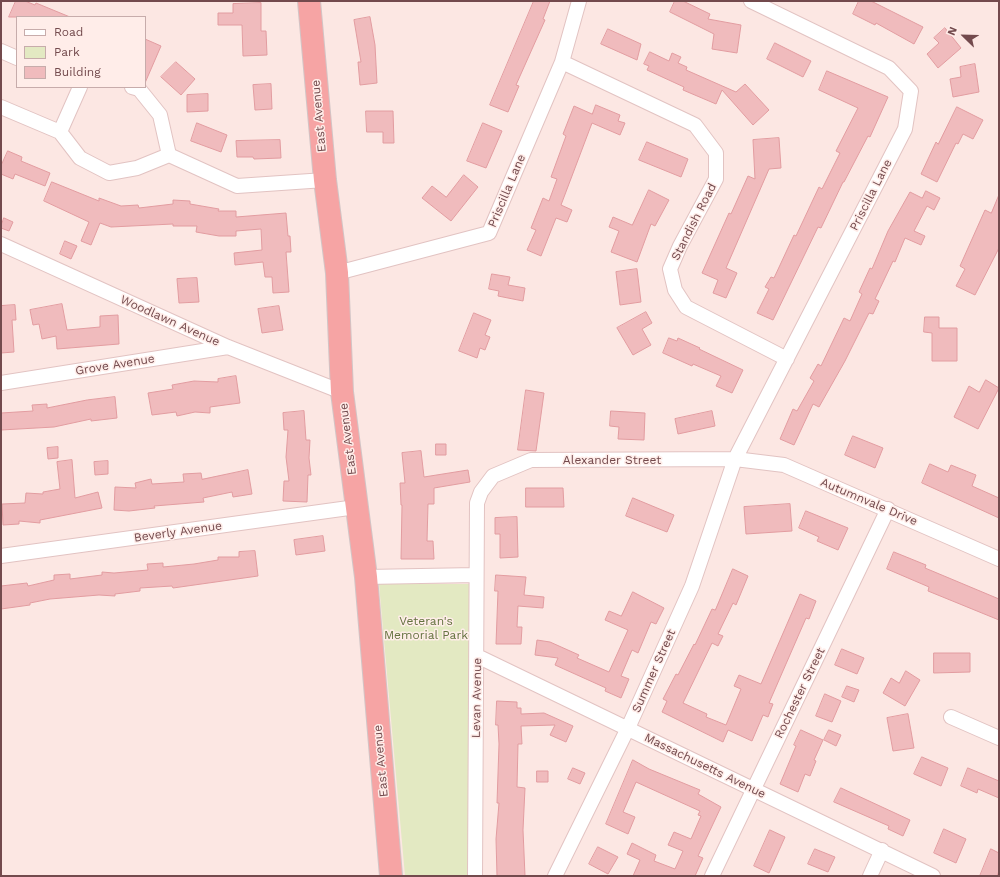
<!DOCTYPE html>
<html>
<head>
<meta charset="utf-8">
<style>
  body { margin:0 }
  #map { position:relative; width:1000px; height:877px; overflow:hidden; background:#fce7e3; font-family:"Work Sans",sans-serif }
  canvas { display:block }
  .frame { position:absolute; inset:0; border:2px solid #734a4d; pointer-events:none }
  .legend { position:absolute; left:16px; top:16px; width:130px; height:72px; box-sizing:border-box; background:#ffede9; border:1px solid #c7acab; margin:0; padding:5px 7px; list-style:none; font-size:12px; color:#734a4d }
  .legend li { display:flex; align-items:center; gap:8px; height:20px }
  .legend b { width:20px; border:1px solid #c7acab }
  .north { position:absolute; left:944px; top:16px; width:40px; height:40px; -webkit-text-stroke:3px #ffede9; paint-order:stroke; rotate:293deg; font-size:11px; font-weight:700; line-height:16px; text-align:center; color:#734a4d }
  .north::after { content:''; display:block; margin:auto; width:14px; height:18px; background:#734a4d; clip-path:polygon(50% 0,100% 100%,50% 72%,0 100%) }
</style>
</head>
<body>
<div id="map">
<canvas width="1000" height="877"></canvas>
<div class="frame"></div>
<ul class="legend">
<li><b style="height:5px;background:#fff"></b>Road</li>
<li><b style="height:11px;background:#e3e9c2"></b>Park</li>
<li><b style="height:11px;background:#f0bbbd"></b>Building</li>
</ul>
<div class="north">N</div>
</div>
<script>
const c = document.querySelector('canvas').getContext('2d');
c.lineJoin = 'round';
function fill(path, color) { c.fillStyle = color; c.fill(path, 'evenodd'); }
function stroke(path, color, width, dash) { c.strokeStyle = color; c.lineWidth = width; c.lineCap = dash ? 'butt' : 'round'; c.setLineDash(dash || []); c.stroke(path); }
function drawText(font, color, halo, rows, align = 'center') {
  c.font = font + ' "Work Sans",sans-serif'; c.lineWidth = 3; c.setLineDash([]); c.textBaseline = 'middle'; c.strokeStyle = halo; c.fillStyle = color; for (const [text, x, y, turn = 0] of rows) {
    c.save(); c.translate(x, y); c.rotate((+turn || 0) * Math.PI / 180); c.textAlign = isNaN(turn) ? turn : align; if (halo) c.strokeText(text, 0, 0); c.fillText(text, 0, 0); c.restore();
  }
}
const green = new Path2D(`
  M 379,584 L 470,584 L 468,876 L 405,876 Z`);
const building = new Path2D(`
  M 16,1 L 25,1 L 35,5 L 36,3 L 70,17 L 9,17 Z
  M 534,1 L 550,1 L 543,19 L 545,20 L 516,85 L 519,86 L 508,112 L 490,105 Z
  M 675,1 L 683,1 L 710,14 L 708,19 L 741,25 L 737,53 L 712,49 L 714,34 L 670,12 Z
  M 859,1 L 871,1 L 923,27 L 914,44 L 876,23 L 875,25 L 853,14 Z
  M 261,3 L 261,31 L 266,31 L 267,55 L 243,56 L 242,25 L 218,25 L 218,13 L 233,13 L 233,4 Z
  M 370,17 L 375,45 L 377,83 L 360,85 L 358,62 L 361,62 L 354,20 Z
  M 945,28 L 961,48 L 938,68 L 927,54 L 939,43 L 934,38 Z
  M 608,29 L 641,44 L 637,60 L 601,44 Z
  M 145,39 L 161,46 L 145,83 Z
  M 775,43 L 811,61 L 803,77 L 767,59 Z
  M 650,52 L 669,61 L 672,53 L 681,57 L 678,63 L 687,67 L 686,70 L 736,92 L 745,84 L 769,110 L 753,125 L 722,90 L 716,104 L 683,90 L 684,87 L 647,70 L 649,66 L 644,64 Z
  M 176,62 L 195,79 L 181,95 L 161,77 Z
  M 975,64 L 979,92 L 953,97 L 950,79 L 961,77 L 960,67 Z
  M 827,71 L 888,97 L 870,137 L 868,136 L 844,182 L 843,182 L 821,228 L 818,227 L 773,320 L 757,313 L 769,289 L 765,287 L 771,277 L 774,278 L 794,235 L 796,236 L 819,187 L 822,189 L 840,153 L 836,151 L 858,108 L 819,90 Z
  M 271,84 L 272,109 L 255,110 L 253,85 Z
  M 208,94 L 208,111 L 187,112 L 187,95 Z
  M 596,105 L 620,115 L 618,121 L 625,123 L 620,135 L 592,123 L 561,205 L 572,210 L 567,222 L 556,218 L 541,256 L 527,250 L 536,230 L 531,228 L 543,198 L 549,201 L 557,179 L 551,177 L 566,136 L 563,134 L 574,106 L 592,114 Z
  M 957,107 L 983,120 L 973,139 L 963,134 L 958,144 L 956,143 L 937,182 L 921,174 L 936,142 L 938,144 Z
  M 366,111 L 393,111 L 394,143 L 383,143 L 383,132 L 367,132 Z
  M 197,123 L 227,135 L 221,152 L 191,141 Z
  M 483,123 L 502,131 L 486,168 L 467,161 Z
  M 779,138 L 781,168 L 769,169 L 726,268 L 737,273 L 726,298 L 713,293 L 718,280 L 702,273 L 729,213 L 731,214 L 748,176 L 755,179 L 753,140 Z
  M 280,140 L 281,158 L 254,159 L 253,157 L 237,157 L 236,141 Z
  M 647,142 L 688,159 L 681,177 L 639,160 Z
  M 8,151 L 22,157 L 21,161 L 50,173 L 45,186 L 15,174 L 13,179 L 1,174 L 1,166 Z
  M 464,175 L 478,187 L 451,221 L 422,198 L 432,186 L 446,197 Z
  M 52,182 L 99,201 L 99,198 L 121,206 L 138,205 L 139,208 L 173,204 L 173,200 L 190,201 L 190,204 L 219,209 L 218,211 L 236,211 L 236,217 L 286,213 L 288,236 L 290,236 L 291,252 L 286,252 L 289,292 L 273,293 L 272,277 L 265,277 L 263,262 L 235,265 L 234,253 L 262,250 L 261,229 L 236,231 L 236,236 L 219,236 L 196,232 L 197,226 L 173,226 L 173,224 L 111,227 L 100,223 L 91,245 L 81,241 L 89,222 L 44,201 Z
  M 649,190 L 669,200 L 655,226 L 651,224 L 637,262 L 611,252 L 619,231 L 609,227 L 613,217 L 632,225 Z
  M 926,191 L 940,198 L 934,210 L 927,206 L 914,231 L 925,236 L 921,245 L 905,238 L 895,262 L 893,261 L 875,299 L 879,301 L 873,314 L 869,313 L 845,361 L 819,407 L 813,404 L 794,445 L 780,439 L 793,409 L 797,411 L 814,381 L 810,378 L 818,364 L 821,366 L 844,318 L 850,321 L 862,294 L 859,292 L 870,268 L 872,269 L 888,231 L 910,192 L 922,198 Z
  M 999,195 L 999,248 L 975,295 L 956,286 L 965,269 L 960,266 L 985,210 L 991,213 Z
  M 4,218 L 13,222 L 9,231 L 1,228 Z
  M 65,241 L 77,246 L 71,259 L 60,254 Z
  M 637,269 L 641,302 L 620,305 L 616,272 Z
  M 492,274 L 510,277 L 508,285 L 525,288 L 523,301 L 498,296 L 499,291 L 489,289 Z
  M 197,278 L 199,302 L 179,303 L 177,279 Z
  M 62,304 L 67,330 L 100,327 L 100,316 L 118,315 L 119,344 L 57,349 L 56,336 L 42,339 L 39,324 L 33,325 L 30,310 Z
  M 15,305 L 16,320 L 12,320 L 14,352 L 1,353 L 1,306 Z
  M 279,306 L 283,330 L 262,333 L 258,309 Z
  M 646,312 L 652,323 L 642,329 L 651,345 L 633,355 L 617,328 Z
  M 474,313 L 491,320 L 485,335 L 490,337 L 485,350 L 480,348 L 477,358 L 459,351 Z
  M 925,317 L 939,317 L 939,328 L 957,328 L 957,361 L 932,361 L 932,333 L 924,332 Z
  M 669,338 L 677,341 L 678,338 L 700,348 L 699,349 L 743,370 L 732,393 L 716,386 L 721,376 L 693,364 L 692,366 L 663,353 Z
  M 236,376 L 240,403 L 210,407 L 210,413 L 195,412 L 177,416 L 176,412 L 152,415 L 148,393 L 173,389 L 172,385 L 194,381 L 218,382 L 218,379 Z
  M 986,380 L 999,388 L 978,429 L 954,417 L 969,386 L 979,392 Z
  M 526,390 L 544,393 L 536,451 L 518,450 Z
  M 115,397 L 117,418 L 91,421 L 91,419 L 54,427 L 1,430 L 1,413 L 33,411 L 32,405 L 47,404 L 47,408 L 87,400 Z
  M 304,411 L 306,440 L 310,440 L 309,458 L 311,475 L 308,475 L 307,502 L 283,501 L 284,481 L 289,481 L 286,457 L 288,430 L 284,430 L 283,413 Z
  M 611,411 L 645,413 L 644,440 L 618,439 L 619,427 L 610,426 Z
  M 712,411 L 715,426 L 678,434 L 675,419 Z
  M 853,436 L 883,448 L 875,468 L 845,455 Z
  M 436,444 L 446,444 L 446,455 L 436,455 Z
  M 58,447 L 58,458 L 48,459 L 47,448 Z
  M 421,451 L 424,477 L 468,470 L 470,482 L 434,488 L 434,504 L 428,504 L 427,541 L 433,541 L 434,559 L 401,559 L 402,505 L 401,505 L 400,483 L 405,483 L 402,453 Z
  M 72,460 L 75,498 L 98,492 L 102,508 L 40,520 L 40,523 L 19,521 L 19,524 L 3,525 L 2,504 L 25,503 L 26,493 L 43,494 L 43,492 L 60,489 L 57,462 Z
  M 108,461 L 108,474 L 95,475 L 94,462 Z
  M 930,464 L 948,472 L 951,465 L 976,475 L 972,486 L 999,498 L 999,518 L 922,483 Z
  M 248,470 L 252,494 L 233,497 L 232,492 L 203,498 L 204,502 L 154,506 L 155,508 L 129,511 L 114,510 L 115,487 L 136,488 L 135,483 L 151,479 L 152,484 L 184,482 L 183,474 L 201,473 L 202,479 Z
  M 526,488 L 563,488 L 564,507 L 526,507 Z
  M 633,498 L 674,515 L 667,532 L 626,516 Z
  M 790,504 L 792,531 L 746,534 L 744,507 Z
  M 806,511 L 848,528 L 838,550 L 817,541 L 819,537 L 799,528 Z
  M 517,517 L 518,557 L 500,558 L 500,534 L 495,534 L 495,518 Z
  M 323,536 L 325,551 L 296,555 L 294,540 Z
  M 255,551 L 258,576 L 173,588 L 172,586 L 140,588 L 140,591 L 115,594 L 115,596 L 99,595 L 50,599 L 30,603 L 30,605 L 1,609 L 1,586 L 27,583 L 28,586 L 54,580 L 54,575 L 70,574 L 70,579 L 102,575 L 102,572 L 114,573 L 148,570 L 147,564 L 163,563 L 163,567 L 194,564 L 218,560 L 218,557 L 239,557 L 239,552 Z
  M 894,552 L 926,565 L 925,568 L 999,599 L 999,620 L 928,591 L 929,587 L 887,569 Z
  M 733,569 L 748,576 L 736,605 L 733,603 L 718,634 L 723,636 L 718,646 L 712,643 L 683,703 L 707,714 L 706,717 L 726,725 L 741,689 L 734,686 L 739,675 L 761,684 L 800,594 L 816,601 L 809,619 L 806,618 L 769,703 L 773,704 L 768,717 L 763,715 L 752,741 L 728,730 L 723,742 L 662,712 L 667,701 L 663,699 L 676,674 L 678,675 L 694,644 L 695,645 L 712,609 L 715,610 Z
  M 496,575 L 526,577 L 524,595 L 544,597 L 543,608 L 518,606 L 517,627 L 522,627 L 521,644 L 496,644 L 498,591 L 495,591 Z
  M 633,592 L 664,608 L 656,624 L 651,622 L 638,653 L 632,650 L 621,676 L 629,679 L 621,698 L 605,691 L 606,688 L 555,665 L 558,658 L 535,655 L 537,640 L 550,642 L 579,655 L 577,658 L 609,672 L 628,630 L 605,620 L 609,611 L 621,616 Z
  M 842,649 L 864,658 L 857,674 L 835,665 Z
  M 934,653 L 970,653 L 970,672 L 934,673 Z
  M 906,671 L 920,680 L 905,706 L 883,693 L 891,678 L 899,683 Z
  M 847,686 L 859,690 L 854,702 L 842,697 Z
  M 825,694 L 841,701 L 832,722 L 816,716 Z
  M 497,701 L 517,702 L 517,708 L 521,708 L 521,714 L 544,713 L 573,726 L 566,742 L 550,735 L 555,725 L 521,726 L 522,744 L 518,744 L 517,787 L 525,788 L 523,830 L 525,876 L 497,876 L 496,839 L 499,803 L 497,803 L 499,744 L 498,725 L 496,725 Z
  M 908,714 L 914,748 L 893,751 L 887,718 Z
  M 801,730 L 823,740 L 814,760 L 816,761 L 810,776 L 805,774 L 798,792 L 780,784 L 796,746 L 794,745 Z
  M 829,730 L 841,735 L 836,746 L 824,740 Z
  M 922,757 L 948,768 L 941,786 L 914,774 Z
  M 633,760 L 649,769 L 700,790 L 698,794 L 721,807 L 698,856 L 703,858 L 695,876 L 633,876 L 640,860 L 627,854 L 632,843 L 656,855 L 654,861 L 675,869 L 683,851 L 668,845 L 674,832 L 691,839 L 701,816 L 698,815 L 700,811 L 636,782 L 623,812 L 635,817 L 628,834 L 606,824 Z
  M 573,768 L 585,773 L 580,784 L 568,779 Z
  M 968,768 L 999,781 L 999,798 L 978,789 L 977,793 L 961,786 Z
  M 537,771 L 548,771 L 548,782 L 537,782 Z
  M 841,788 L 910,820 L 903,836 L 888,829 L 889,826 L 834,802 Z
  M 944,829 L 966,839 L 956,863 L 934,853 Z
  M 770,830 L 785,837 L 769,873 L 754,866 Z
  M 598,847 L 618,857 L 608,874 L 589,864 Z
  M 815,849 L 835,857 L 828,872 L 808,864 Z
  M 991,849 L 999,853 L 999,871 L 997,876 L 980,876 Z`);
const minor = new Path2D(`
  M 1,51 L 17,58
  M 562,62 L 695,125 L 716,153 L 716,179 L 680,246 L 670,269 L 675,290 L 686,307 L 787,359
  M 132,87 L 139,89 L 160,115 L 169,155
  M 1,107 L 60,132 L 80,158 L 109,173 L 137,168 L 169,155 L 237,186 L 325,180
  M 60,132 L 80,87
  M 1,244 L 228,347 L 342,392
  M 337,273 L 489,233 L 562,62 L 579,1
  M 1,383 L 228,347
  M 1,556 L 356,507
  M 366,577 L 476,575
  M 477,656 L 933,876
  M 951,717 L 999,738
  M 475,876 L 477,503 L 481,492 L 493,476 L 531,460 L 735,459 L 784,465 L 999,559
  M 555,876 L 628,728 L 692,586 L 735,459 L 905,129 L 911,91 L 889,68 L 751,1
  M 712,876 L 888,509
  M 870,876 L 882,850`);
const trunk = new Path2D(`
  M 309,1 L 325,180 L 337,273 L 342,392 L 366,577 L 391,876`);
const streetNames = [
  ["East Avenue",319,116,-95],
  ["Priscilla Lane",507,191,-67],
  ["Priscilla Lane",871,195,-63],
  ["Standish Road",694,222,-63],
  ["Woodlawn Avenue",170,321,24],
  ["Grove Avenue",115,365,-9],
  ["East Avenue",348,439,-97],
  ["Alexander Street",612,460],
  ["Autumnvale Drive",869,502,23],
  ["Beverly Avenue",178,532,-8],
  ["Summer Street",654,671,-66],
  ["Rochester Street",800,693,-64],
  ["Levan Avenue",477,698,-89],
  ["East Avenue",381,761,-95],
  ["Massachusetts Avenue",705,766,26]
];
const parkNames = [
  ["Veteran's",426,621],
  ["Memorial Park",426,635]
];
fill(green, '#e3e9c2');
fill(building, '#f0bbbd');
stroke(building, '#e29ca0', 1);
stroke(minor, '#e2c3c2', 16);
stroke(trunk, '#d2c5c6', 24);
stroke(minor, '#fff', 14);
stroke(trunk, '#f6a4a4', 22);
drawText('12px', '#734a4d', '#ffede9', streetNames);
drawText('12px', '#657340', '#ffede9', parkNames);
</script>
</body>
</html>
